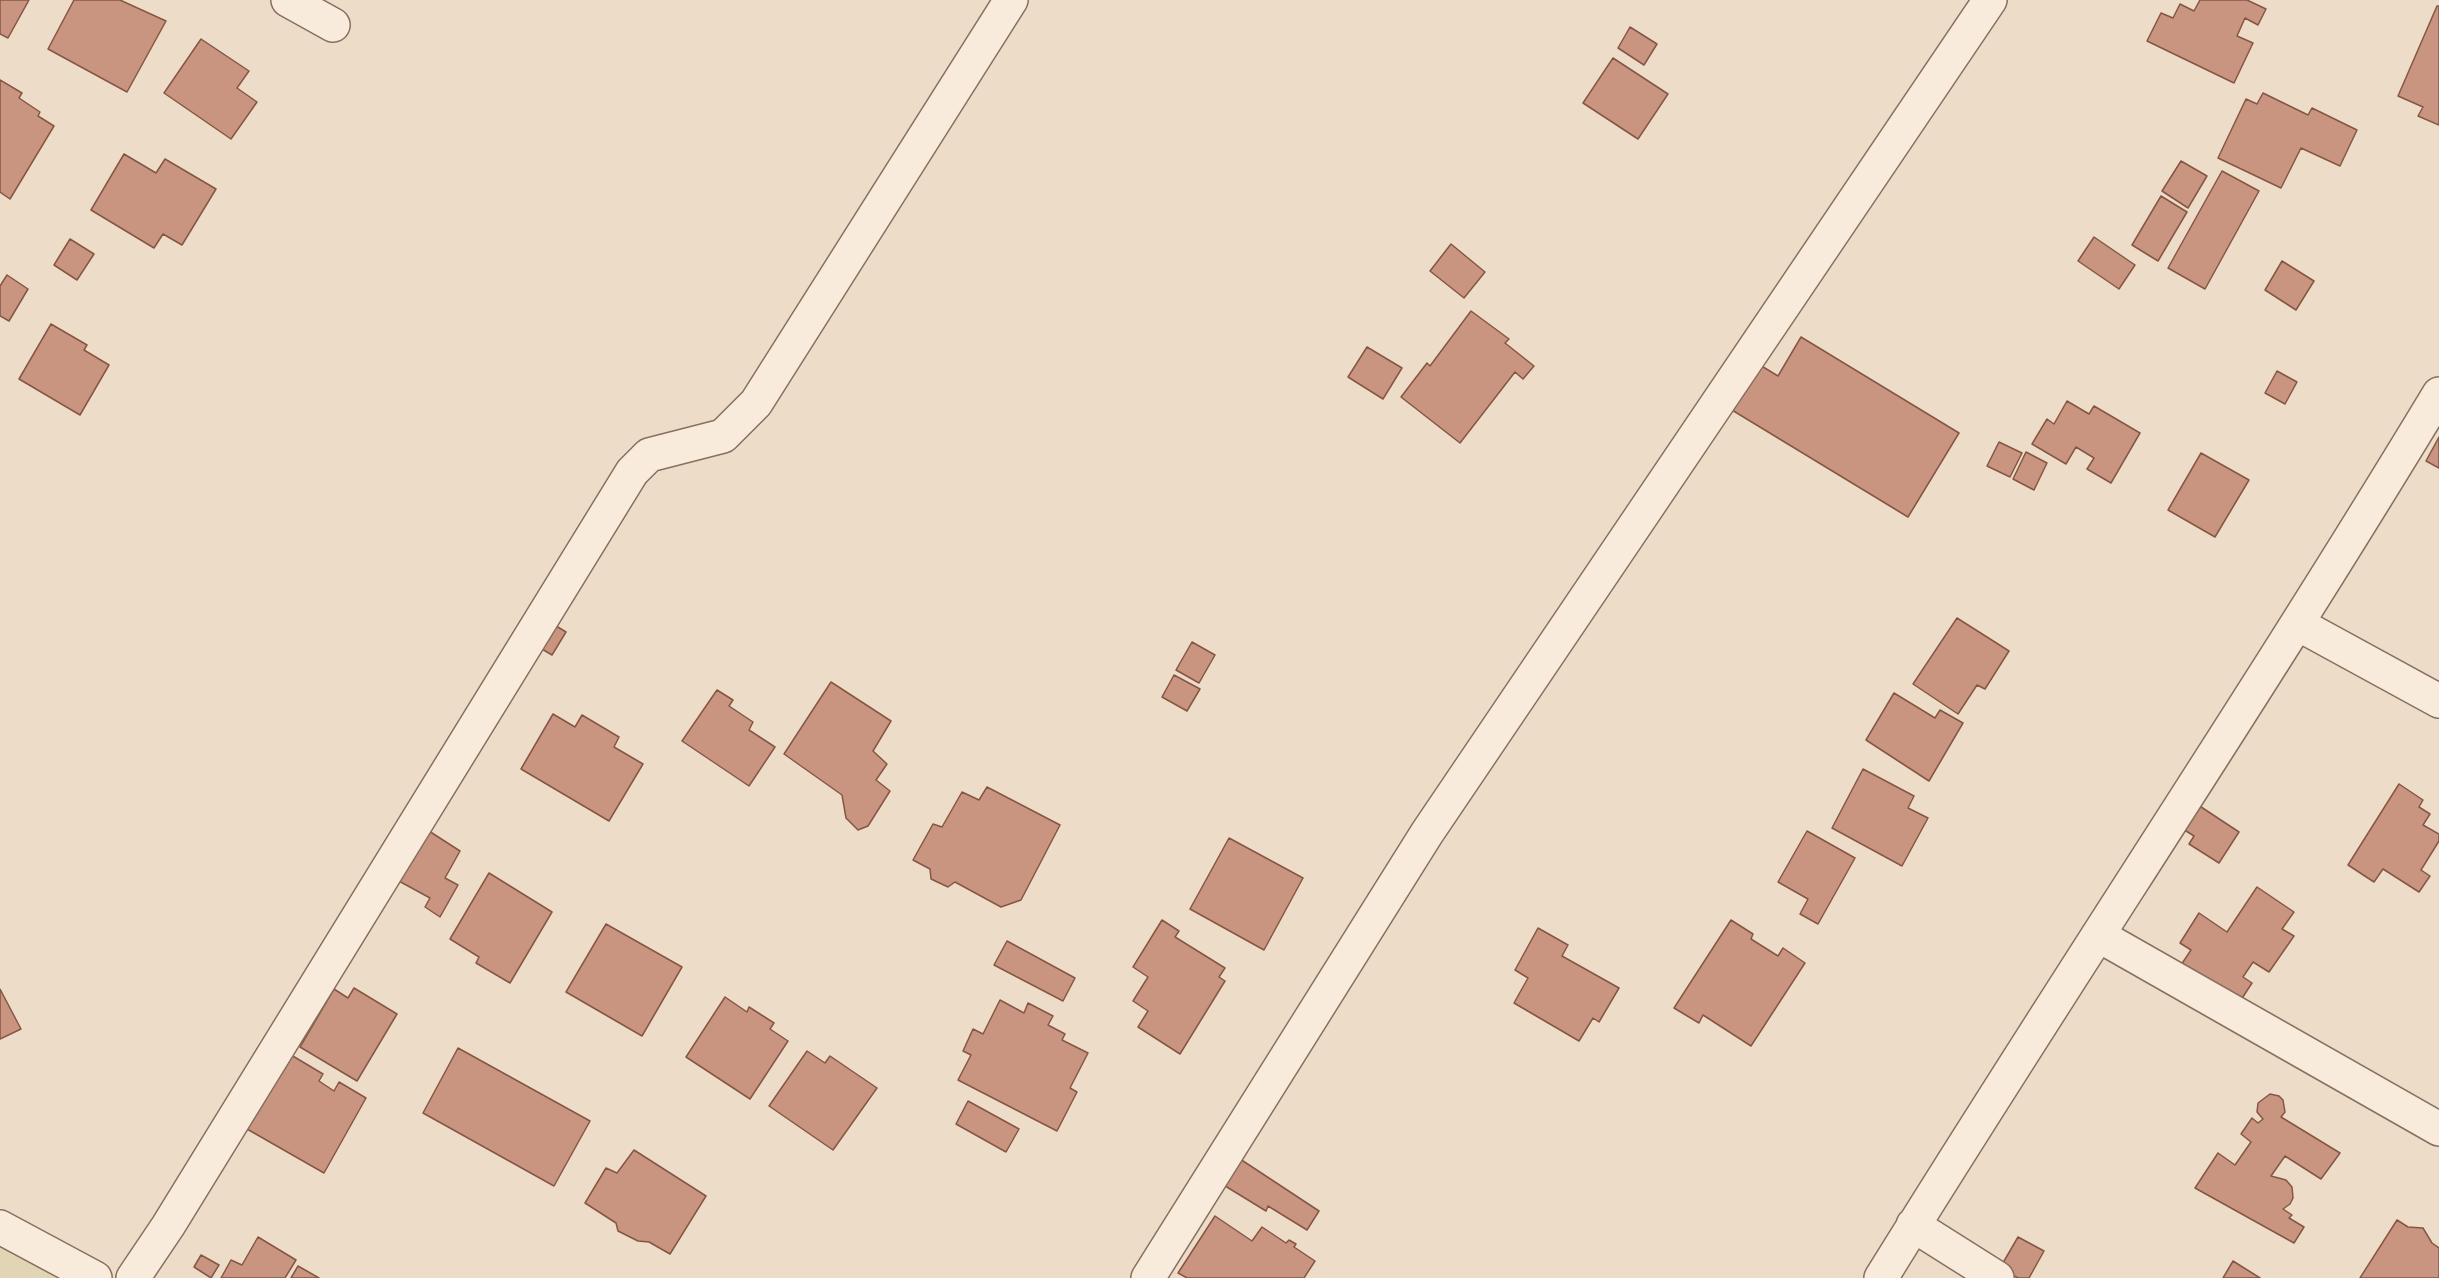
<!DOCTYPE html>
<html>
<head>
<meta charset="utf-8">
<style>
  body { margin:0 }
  canvas { display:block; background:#edddc8 }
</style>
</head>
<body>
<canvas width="2439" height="1278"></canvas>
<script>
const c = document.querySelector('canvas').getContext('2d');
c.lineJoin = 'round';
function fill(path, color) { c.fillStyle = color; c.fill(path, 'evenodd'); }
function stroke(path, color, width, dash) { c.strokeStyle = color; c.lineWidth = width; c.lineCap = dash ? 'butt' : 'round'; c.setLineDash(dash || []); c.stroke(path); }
const farmland = new Path2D(`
  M 0,1220 L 107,1278 L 0,1278 Z`);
const building = new Path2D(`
  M 0,0 L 29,0 L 8,38 L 0,34 Z
  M 74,0 L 120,0 L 166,21 L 127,92 L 48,49 Z
  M 2200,0 L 2247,0 L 2266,9 L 2258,25 L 2245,18 L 2237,36 L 2253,43 L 2234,83 L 2147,41 L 2161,13 L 2173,18 L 2180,4 L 2194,11 Z
  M 2437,6 L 2439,6 L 2439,125 L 2418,116 L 2423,107 L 2398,96 Z
  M 1630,27 L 1657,44 L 1644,65 L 1618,48 Z
  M 201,39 L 249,71 L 237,88 L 257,102 L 231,139 L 164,93 Z
  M 1613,58 L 1668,94 L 1638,139 L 1583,103 Z
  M 0,80 L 22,93 L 19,98 L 40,112 L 38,116 L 54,126 L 10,199 L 0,192 Z
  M 2263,93 L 2308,115 L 2312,108 L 2357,130 L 2340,166 L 2301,148 L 2281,188 L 2218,158 L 2246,99 L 2257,104 Z
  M 124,154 L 156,173 L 165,159 L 216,189 L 182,245 L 163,234 L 154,248 L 91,210 Z
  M 2181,161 L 2207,176 L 2188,208 L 2162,191 Z
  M 2222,171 L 2259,191 L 2205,289 L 2168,268 Z
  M 2161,196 L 2187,212 L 2158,261 L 2132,245 Z
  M 2094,237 L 2135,265 L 2119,289 L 2078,261 Z
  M 70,239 L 94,254 L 77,280 L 54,265 Z
  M 1451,244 L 1485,272 L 1464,298 L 1430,271 Z
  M 2282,261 L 2314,281 L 2296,310 L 2265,290 Z
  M 7,275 L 28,289 L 9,321 L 0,316 L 0,286 Z
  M 1471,311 L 1509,339 L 1505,343 L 1534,366 L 1523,379 L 1515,372 L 1460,443 L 1401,397 L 1427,363 L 1430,366 Z
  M 51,324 L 87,345 L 84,350 L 109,365 L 80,415 L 19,379 Z
  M 1801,337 L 1959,433 L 1908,517 L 1722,404 L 1750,359 L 1778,376 Z
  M 1367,347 L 1402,368 L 1383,399 L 1348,377 Z
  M 2277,371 L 2297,382 L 2285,404 L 2265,393 Z
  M 2067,401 L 2089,414 L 2094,406 L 2140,433 L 2111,483 L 2087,469 L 2094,458 L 2076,447 L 2066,464 L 2032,444 L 2047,419 L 2054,424 Z
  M 2439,437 L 2439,468 L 2426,461 Z
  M 1999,442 L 2022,453 L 2010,477 L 1987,466 Z
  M 2026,452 L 2047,463 L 2034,490 L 2013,479 Z
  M 2201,453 L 2249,480 L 2215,537 L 2168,510 Z
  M 540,616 L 566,632 L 552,655 L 525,639 Z
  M 1957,618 L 2009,651 L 1985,689 L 1977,685 L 1958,714 L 1913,684 Z
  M 1192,642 L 1215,655 L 1199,683 L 1176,670 Z
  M 1174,675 L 1200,689 L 1187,711 L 1162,697 Z
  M 831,682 L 891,721 L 873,751 L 887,764 L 876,780 L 890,791 L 868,826 L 858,830 L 846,818 L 842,795 L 784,754 Z
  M 717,690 L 733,700 L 729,706 L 753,722 L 749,730 L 775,747 L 749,786 L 682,741 Z
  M 1894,693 L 1935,718 L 1940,710 L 1963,723 L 1929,781 L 1866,740 Z
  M 553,714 L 575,727 L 582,715 L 619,737 L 614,747 L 643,764 L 609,821 L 521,769 Z
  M 1863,769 L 1914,796 L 1908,808 L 1928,818 L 1902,866 L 1832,828 Z
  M 2399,784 L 2423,800 L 2419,807 L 2430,814 L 2423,825 L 2439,834 L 2439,841 L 2421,870 L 2430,876 L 2419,892 L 2383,869 L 2374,882 L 2348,865 Z
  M 987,787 L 1060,825 L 1021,900 L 1001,907 L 955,882 L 948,887 L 931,879 L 930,869 L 913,860 L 933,824 L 942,827 L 962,792 L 979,800 Z
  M 2186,797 L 2239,832 L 2219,863 L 2189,844 L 2194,836 L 2170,821 Z
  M 415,822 L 460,851 L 445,878 L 458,885 L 440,917 L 425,907 L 430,898 L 386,874 Z
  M 1807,831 L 1855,858 L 1818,924 L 1800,914 L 1808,899 L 1778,882 Z
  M 1229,838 L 1303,878 L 1264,950 L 1190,909 Z
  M 489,873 L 552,912 L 510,983 L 476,963 L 479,957 L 450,939 Z
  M 2257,887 L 2294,912 L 2282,929 L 2294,936 L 2269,972 L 2253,962 L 2243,977 L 2252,983 L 2237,1006 L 2179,968 L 2191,950 L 2180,943 L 2199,913 L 2227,932 Z
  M 1162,920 L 1179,931 L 1175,937 L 1225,968 L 1219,977 L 1225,981 L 1180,1054 L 1138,1027 L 1148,1011 L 1133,1001 L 1148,977 L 1133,967 Z
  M 1731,920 L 1753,934 L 1751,939 L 1778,956 L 1783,948 L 1805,963 L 1751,1046 L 1703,1015 L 1699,1023 L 1674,1008 Z
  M 606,924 L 682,967 L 642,1036 L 566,992 Z
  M 1538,928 L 1568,945 L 1562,956 L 1619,988 L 1599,1022 L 1593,1018 L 1579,1041 L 1514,1003 L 1528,978 L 1515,970 Z
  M 1007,941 L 1075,978 L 1063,1001 L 994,965 Z
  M 354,988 L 397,1014 L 357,1081 L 300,1047 L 334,989 L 348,998 Z
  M 0,989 L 21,1029 L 0,1039 Z
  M 725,997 L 747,1012 L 749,1007 L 774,1023 L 770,1029 L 788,1041 L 750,1099 L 686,1057 Z
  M 1000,1000 L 1024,1013 L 1028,1003 L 1053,1016 L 1048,1025 L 1065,1034 L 1062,1040 L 1088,1053 L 1070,1088 L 1077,1092 L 1057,1131 L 958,1080 L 971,1055 L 963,1051 L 973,1029 L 983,1034 Z
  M 276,1046 L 323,1074 L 319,1081 L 334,1091 L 339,1082 L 366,1098 L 324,1173 L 233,1121 Z
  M 458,1048 L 590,1121 L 554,1186 L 423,1113 Z
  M 807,1051 L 825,1063 L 830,1056 L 877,1088 L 833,1150 L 769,1106 Z
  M 2270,1094 L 2279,1096 L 2283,1100 L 2285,1112 L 2281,1117 L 2340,1153 L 2321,1179 L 2285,1156 L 2271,1176 L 2286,1180 L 2292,1187 L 2293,1198 L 2290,1204 L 2283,1209 L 2292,1215 L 2289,1218 L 2304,1227 L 2294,1243 L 2195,1188 L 2218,1153 L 2235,1165 L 2251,1142 L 2241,1134 L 2252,1118 L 2258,1123 L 2263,1119 L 2257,1112 L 2258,1103 Z
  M 968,1101 L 1019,1129 L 1006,1152 L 956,1124 Z
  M 634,1150 L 706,1196 L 670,1254 L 649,1242 L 638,1241 L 618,1231 L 616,1223 L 585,1203 L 606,1168 L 617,1173 Z
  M 1234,1155 L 1319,1211 L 1307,1230 L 1268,1206 L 1266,1211 L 1217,1181 Z
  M 1215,1216 L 1252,1241 L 1262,1227 L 1286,1243 L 1289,1240 L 1296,1244 L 1294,1247 L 1315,1261 L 1304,1278 L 1187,1278 L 1178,1273 Z
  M 2397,1220 L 2408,1227 L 2423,1228 L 2432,1243 L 2439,1248 L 2439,1278 L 2360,1278 Z
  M 258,1237 L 296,1260 L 285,1278 L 221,1278 L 231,1260 L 242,1265 Z
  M 2018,1237 L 2044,1251 L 2029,1278 L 2018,1278 L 2000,1268 Z
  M 201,1255 L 219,1265 L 211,1278 L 194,1267 Z
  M 2233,1261 L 2260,1278 L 2223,1278 Z
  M 298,1266 L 319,1278 L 291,1278 Z`);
const minor = new Path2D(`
  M 288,0 L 333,25
  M 2298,624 L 2439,701
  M 2098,935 L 2439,1129
  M 1913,1225 L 1997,1278
  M 0,1227 L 95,1278
  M 133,1278 L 168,1226 L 632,472 L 649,455 L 723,436 L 756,403 L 1011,0
  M 1148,1278 L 1427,833 L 1990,0
  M 1881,1278 C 2064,982 2259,692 2439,394`);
fill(farmland, '#e2d5b6');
fill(building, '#c99580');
stroke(building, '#865644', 1.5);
stroke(minor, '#886f5e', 36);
stroke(minor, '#f8ebdb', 33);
</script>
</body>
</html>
